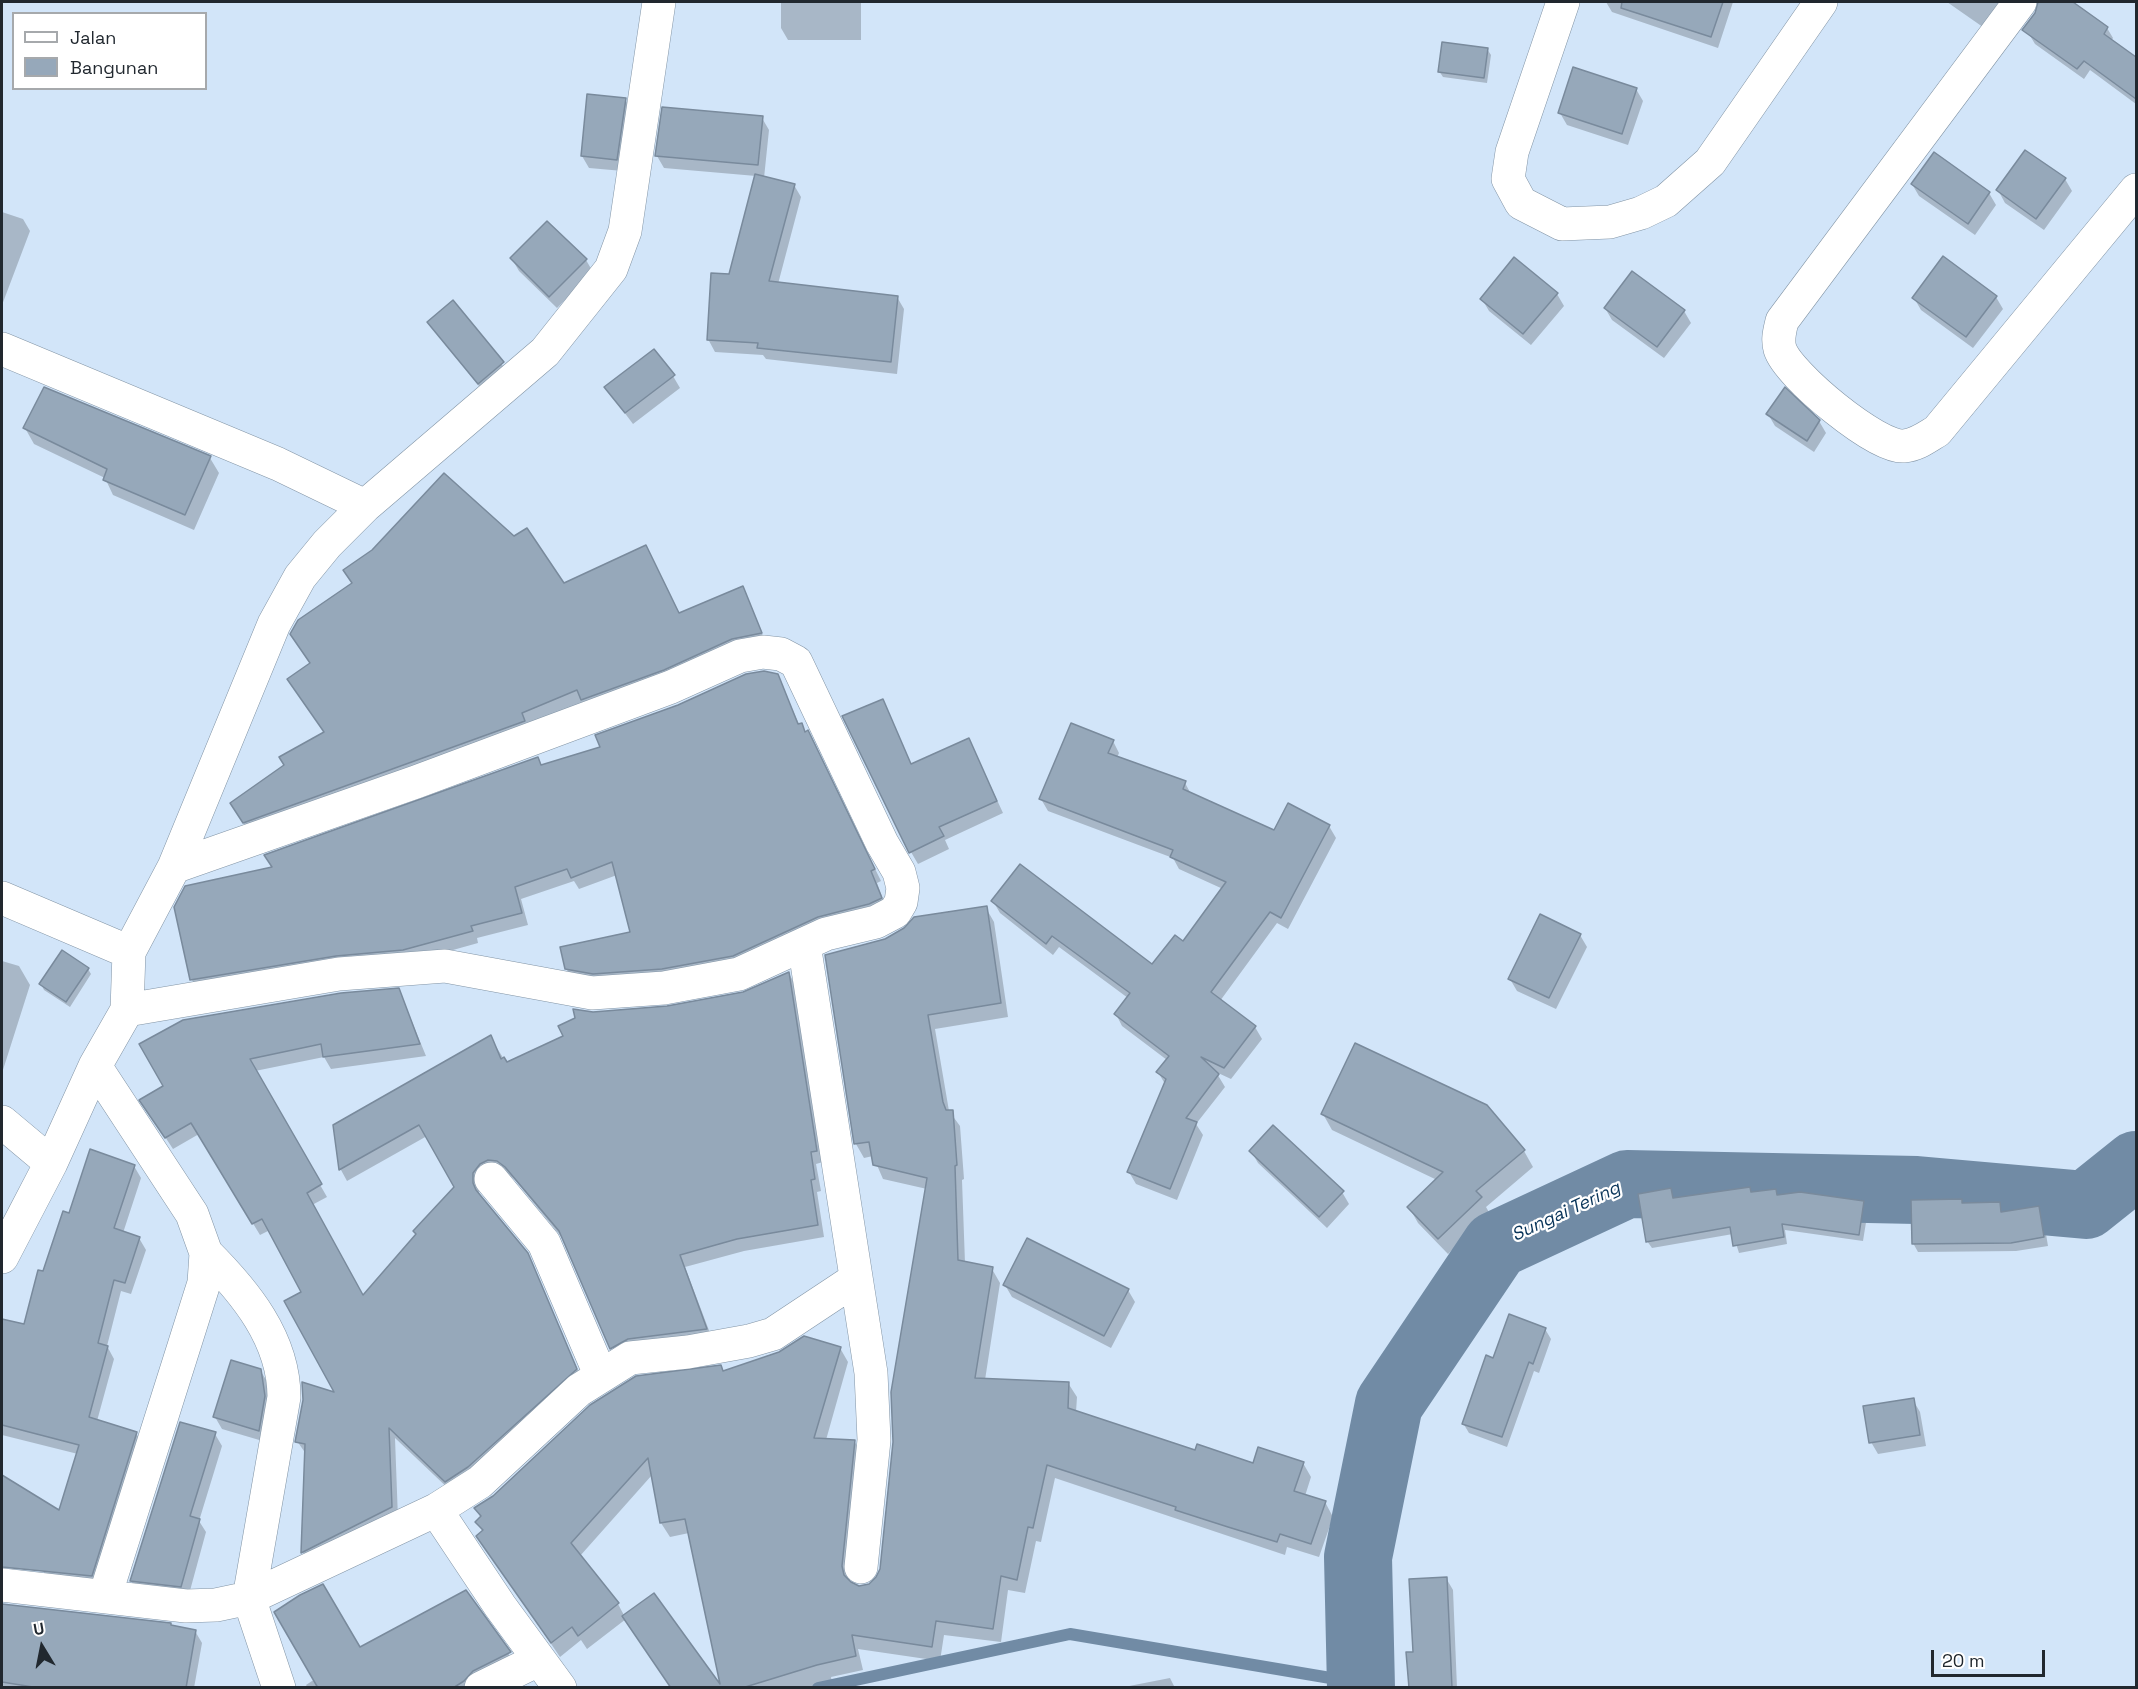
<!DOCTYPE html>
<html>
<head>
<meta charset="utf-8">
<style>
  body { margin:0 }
  #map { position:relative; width:2138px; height:1689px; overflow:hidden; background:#d2e5f9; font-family:"Space Grotesk",sans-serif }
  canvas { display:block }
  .frame { position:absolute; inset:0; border:3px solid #21282f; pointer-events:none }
  .legend { position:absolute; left:12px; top:12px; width:195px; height:78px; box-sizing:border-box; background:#fff; border:2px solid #a6a9ac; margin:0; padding:8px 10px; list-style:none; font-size:18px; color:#21282f }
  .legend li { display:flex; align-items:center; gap:12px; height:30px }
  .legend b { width:30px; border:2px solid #a6a9ac }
  .north { position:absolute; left:12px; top:1617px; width:60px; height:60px; -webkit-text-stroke:4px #fff; paint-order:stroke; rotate:350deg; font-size:16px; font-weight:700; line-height:24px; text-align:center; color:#21282f }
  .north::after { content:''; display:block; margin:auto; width:21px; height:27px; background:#21282f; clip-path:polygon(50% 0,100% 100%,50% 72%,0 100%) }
  .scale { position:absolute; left:1931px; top:1650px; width:114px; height:27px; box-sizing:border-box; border:3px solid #21282f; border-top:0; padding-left:8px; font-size:18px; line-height:21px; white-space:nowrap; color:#21282f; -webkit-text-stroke:4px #fff; paint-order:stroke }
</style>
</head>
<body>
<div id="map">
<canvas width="2138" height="1689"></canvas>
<div class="frame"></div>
<ul class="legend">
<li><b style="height:8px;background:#fff"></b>Jalan</li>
<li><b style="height:16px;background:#96a8ba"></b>Bangunan</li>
</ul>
<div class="north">U</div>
<div class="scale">20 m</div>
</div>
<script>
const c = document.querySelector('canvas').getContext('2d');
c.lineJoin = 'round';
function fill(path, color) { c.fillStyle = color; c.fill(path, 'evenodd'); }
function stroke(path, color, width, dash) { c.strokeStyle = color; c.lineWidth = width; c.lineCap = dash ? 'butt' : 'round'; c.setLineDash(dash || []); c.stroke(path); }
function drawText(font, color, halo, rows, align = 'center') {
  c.font = font + ' "Space Grotesk",sans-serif'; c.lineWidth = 4.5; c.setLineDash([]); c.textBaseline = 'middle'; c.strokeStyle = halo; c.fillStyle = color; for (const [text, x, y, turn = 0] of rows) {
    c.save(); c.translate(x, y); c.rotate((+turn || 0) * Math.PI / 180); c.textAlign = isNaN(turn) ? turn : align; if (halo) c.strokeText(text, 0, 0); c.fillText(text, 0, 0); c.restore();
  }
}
const shadow = new Path2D(`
  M 781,2 L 861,2 L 861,40 L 788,40 L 781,28 Z
  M 1606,2 L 1733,2 L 1718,48 L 1612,12 Z
  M 1947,2 L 2013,2 L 1990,32 Z
  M 2052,2 L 2070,2 L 2107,28 L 2113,38 L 2111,41 L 2136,59 L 2136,104 L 2090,70 L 2084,79 L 2035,44 L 2029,34 Z
  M 1487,49 L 1491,55 L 1487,83 L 1443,77 L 1439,71 Z
  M 1636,89 L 1643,101 L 1628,145 L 1567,125 L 1560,113 Z
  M 625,99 L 632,111 L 623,171 L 589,168 L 582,156 Z
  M 762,118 L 769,130 L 764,178 L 794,185 L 801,197 L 778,284 L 897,297 L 904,309 L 897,374 L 766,359 L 763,355 L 715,352 L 708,339 L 730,275 L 756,176 L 664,168 L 657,156 Z
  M 1934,154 L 1989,193 L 1996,205 L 1975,235 L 1919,196 L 1912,184 Z
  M 2065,179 L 2072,191 L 2044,230 L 2005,203 L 1998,190 Z
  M 2,212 L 23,219 L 30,231 L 2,305 Z
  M 512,259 L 586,260 L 593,272 L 557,308 L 519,271 Z
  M 1557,294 L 1564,306 L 1531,345 L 1489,311 L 1482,299 Z
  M 1996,297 L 2003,309 L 1973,348 L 1921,310 L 1914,298 Z
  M 453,302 L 510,375 L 486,395 L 429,322 Z
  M 1605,308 L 1684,311 L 1691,323 L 1664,358 L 1612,320 Z
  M 673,376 L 680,388 L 633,424 L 606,388 Z
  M 1768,414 L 1819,421 L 1826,433 L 1814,452 L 1775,426 Z
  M 25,428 L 210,458 L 219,473 L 194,530 L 113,495 L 105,478 L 34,444 Z
  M 563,585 L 679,614 L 742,588 L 767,645 L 252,836 L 239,816 L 286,766 L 325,733 L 311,664 L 292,634 Z
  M 777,675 L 800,726 L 814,744 L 881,881 L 877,883 L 887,910 L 740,968 L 573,981 L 566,968 L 632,934 L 617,875 L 579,889 L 574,881 L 521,899 L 528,925 L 477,938 L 478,943 L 410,962 L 199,992 L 192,980 L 274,868 L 542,766 L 602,748 Z
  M 883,701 L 912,766 L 975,752 L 1003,813 L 945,840 L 949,849 L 918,864 L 911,852 Z
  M 1113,741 L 1119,753 L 1117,758 L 1185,783 L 1191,794 L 1274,832 L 1329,826 L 1336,838 L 1288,929 L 1277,923 L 1220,1001 L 1255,1027 L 1262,1039 L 1231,1079 L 1216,1072 L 1225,1087 L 1196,1124 L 1203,1135 L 1177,1200 L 1136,1184 L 1129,1172 L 1165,1084 L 1158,1072 L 1167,1060 L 1122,1026 L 1116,1014 L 1128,998 L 1059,947 L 1053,955 L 1000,913 L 993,901 L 1152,966 L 1183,943 L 1223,889 L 1179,869 L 1173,858 L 1048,811 L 1041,799 Z
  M 986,908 L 994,922 L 1008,1017 L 935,1029 L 949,1111 L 960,1126 L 964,1179 L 962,1180 L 965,1263 L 992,1269 L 1000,1283 L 985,1380 L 1068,1383 L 1077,1397 L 1076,1412 L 1196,1452 L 1254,1464 L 1303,1463 L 1311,1477 L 1305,1496 L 1325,1502 L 1333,1517 L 1319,1557 L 1287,1547 L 1285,1555 L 1055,1478 L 1041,1542 L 1036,1541 L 1025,1593 L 1008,1590 L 1001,1642 L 944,1635 L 940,1661 L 858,1649 L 863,1670 L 831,1677 L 833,1688 L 723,1688 L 689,1533 L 670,1537 L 661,1523 L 652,1475 L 580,1556 L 618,1604 L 626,1619 L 587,1649 L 581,1640 L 560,1657 L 478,1536 L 483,1532 L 476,1522 L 481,1518 L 476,1509 L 723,1372 L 840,1348 L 848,1362 L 826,1440 L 854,1441 L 863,1455 L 850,1581 L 858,1587 L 870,1585 L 878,1578 L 881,1569 L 927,1189 L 883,1179 L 873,1156 L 864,1158 L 856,1144 L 826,956 Z
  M 1580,935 L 1587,947 L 1556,1009 L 1517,991 L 1510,979 Z
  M 2,961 L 19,966 L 30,985 L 2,1073 Z
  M 88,969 L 91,974 L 70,1007 L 44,990 L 41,984 Z
  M 789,973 L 795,985 L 823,1162 L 816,1164 L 821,1191 L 817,1192 L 824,1237 L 744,1251 L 685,1267 L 713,1341 L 618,1360 L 563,1239 L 514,1179 L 506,1173 L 479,1186 L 479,1193 L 534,1267 L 583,1382 L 453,1493 L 395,1438 L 398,1519 L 309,1564 L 303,1552 L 306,1454 L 297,1441 L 304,1400 L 337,1394 L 303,1292 L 270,1230 L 260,1235 L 199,1134 L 173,1149 L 141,1100 L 399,990 L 426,1056 L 331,1069 L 324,1057 L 255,1071 L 327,1197 L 312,1205 L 363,1297 L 456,1187 L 427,1136 L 347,1181 L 341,1170 L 334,1126 L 490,1037 L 507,1064 L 565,1037 L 593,1013 L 668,1008 L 743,994 Z
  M 1323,1114 L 1524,1151 L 1533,1167 L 1486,1207 L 1490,1214 L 1448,1254 L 1418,1223 L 1409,1207 L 1437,1180 L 1332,1130 Z
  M 1251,1151 L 1342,1192 L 1349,1204 L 1327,1228 L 1258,1163 Z
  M 134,1166 L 141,1178 L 123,1233 L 139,1238 L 146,1250 L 131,1294 L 121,1291 L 107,1346 L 114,1359 L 97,1421 L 136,1433 L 143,1445 L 98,1588 L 48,1582 L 42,1568 L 2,1544 L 2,1477 L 60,1512 L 78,1454 L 2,1435 L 2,1320 L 25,1326 L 44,1273 L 70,1215 Z
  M 1749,1188 L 1752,1194 L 1775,1190 L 1779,1197 L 1864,1203 L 1868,1210 L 1863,1241 L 1785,1230 L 1787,1244 L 1739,1253 L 1733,1234 L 1652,1248 L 1647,1241 L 1671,1190 L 1675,1200 Z
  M 1961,1200 L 1963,1204 L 1999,1203 L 2004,1212 L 2038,1207 L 2043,1216 L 2048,1246 L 2016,1251 L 1918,1252 L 1913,1243 Z
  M 1005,1285 L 1128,1290 L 1135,1302 L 1111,1348 L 1012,1297 Z
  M 1545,1329 L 1551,1339 L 1539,1373 L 1534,1371 L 1507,1447 L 1469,1433 L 1463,1423 L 1494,1360 Z
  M 260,1370 L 268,1383 L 271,1409 L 266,1442 L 222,1429 L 215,1417 Z
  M 1913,1400 L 1920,1412 L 1926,1446 L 1878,1454 L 1871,1442 Z
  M 215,1434 L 222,1446 L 199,1521 L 206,1532 L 188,1598 L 138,1592 L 131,1581 Z
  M 1446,1578 L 1453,1590 L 1457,1688 L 1410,1688 L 1415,1653 Z
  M 466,1591 L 516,1665 L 475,1688 L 308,1688 L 306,1685 L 360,1649 Z
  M 2,1607 L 195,1631 L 202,1643 L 194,1688 L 2,1688 Z
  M 1170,1678 L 1175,1688 L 1119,1688 Z`);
const stream = new Path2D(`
  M 818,1688 L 1070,1634 L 1360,1683`);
const river = new Path2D(`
  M 1361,1688 L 1358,1557 L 1389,1404 L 1496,1245 L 1627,1184 L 1917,1190 L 2086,1205 L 2136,1165`);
const building = new Path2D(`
  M 1622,2 L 1723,2 L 1711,37 L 1621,8 Z
  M 2038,2 L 2073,2 L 2108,27 L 2104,34 L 2136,57 L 2136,99 L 2084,61 L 2077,69 L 2022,30 L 2035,13 Z
  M 1442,42 L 1488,48 L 1484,78 L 1438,72 Z
  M 1573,67 L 1637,88 L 1622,134 L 1558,113 Z
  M 587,94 L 626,98 L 617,160 L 581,156 Z
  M 662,107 L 763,116 L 758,165 L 655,156 Z
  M 2025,150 L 2066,178 L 2036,219 L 1996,190 Z
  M 1934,152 L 1990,192 L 1968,224 L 1911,184 Z
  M 755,174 L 795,184 L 769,281 L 898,296 L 891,362 L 757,348 L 758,343 L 707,340 L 711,273 L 729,274 Z
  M 547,221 L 587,259 L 549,297 L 510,258 Z
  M 1943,256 L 1997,296 L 1966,337 L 1912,298 Z
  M 1514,257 L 1558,293 L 1523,334 L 1480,299 Z
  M 1632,271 L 1685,310 L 1657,347 L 1604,308 Z
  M 453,300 L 504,362 L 478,384 L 427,322 Z
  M 654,349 L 675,375 L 625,413 L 604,387 Z
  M 44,387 L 211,456 L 185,515 L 103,480 L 107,469 L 23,428 Z
  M 1785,387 L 1820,420 L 1807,441 L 1766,414 Z
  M 444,473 L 514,536 L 527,528 L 564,583 L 646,545 L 679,613 L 743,586 L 762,633 L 732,639 L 664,670 L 581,700 L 577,690 L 522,713 L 525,721 L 243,823 L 230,803 L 284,765 L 279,757 L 324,732 L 287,679 L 310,663 L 290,634 L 298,620 L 352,583 L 343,570 L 372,550 Z
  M 764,671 L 778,674 L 798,724 L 802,723 L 805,732 L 808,730 L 875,869 L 871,871 L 882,898 L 869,904 L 818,917 L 733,956 L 662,969 L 593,974 L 565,969 L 560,947 L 630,932 L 612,862 L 571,878 L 567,869 L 515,887 L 522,913 L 471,926 L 473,931 L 403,950 L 336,956 L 190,980 L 174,907 L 185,886 L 272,867 L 264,855 L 538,757 L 541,765 L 600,747 L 595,735 L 678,705 L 746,674 Z
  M 883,699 L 911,764 L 969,738 L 997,801 L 939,827 L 944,836 L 909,853 L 842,716 Z
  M 1071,723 L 1114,740 L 1108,753 L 1186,781 L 1183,789 L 1274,830 L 1288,803 L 1330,825 L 1281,918 L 1270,912 L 1211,992 L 1256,1026 L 1224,1068 L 1201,1057 L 1219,1074 L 1186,1118 L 1197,1122 L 1170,1189 L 1127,1172 L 1166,1079 L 1156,1072 L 1169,1056 L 1114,1014 L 1130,993 L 1052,936 L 1046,944 L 991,901 L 1020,864 L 1152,964 L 1175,935 L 1183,941 L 1226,882 L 1170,857 L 1173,850 L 1039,799 Z
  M 987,906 L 1001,1003 L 928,1015 L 943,1102 L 946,1110 L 953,1110 L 957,1165 L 955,1166 L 958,1260 L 993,1267 L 975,1378 L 1069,1382 L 1068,1408 L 1195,1450 L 1197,1444 L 1253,1463 L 1258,1447 L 1304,1462 L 1294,1491 L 1326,1501 L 1311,1544 L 1280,1534 L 1277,1542 L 1228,1527 L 1175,1510 L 1176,1507 L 1047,1465 L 1033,1528 L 1028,1527 L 1017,1580 L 1001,1576 L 993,1629 L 936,1621 L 932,1647 L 852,1635 L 856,1656 L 817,1665 L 742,1688 L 671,1688 L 622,1616 L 654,1593 L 720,1684 L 685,1519 L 660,1523 L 648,1458 L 571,1543 L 619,1603 L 578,1636 L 572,1627 L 551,1643 L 476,1536 L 483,1530 L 475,1522 L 481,1516 L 474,1508 L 493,1496 L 590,1405 L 636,1376 L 721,1365 L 723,1371 L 779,1352 L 804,1336 L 841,1347 L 814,1438 L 855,1440 L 842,1566 L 844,1575 L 851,1582 L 859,1586 L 869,1584 L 876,1577 L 880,1569 L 893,1442 L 891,1392 L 927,1178 L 873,1165 L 869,1142 L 854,1144 L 825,955 L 885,939 L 904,928 L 914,917 Z
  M 1540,914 L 1581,934 L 1549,998 L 1508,979 Z
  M 62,950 L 89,968 L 66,1002 L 39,984 Z
  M 789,972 L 817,1151 L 811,1152 L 815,1179 L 811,1180 L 818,1225 L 737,1239 L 680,1255 L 707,1329 L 628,1339 L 610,1349 L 559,1231 L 505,1167 L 497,1161 L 488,1160 L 480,1164 L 473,1173 L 473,1183 L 476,1190 L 528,1253 L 577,1369 L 468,1467 L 445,1482 L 389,1428 L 392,1507 L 301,1553 L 305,1444 L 295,1442 L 303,1400 L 302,1382 L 334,1392 L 284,1301 L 301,1292 L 262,1219 L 252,1224 L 191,1123 L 165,1138 L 139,1100 L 163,1086 L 139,1044 L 183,1020 L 341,993 L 399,988 L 420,1044 L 323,1057 L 321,1044 L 250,1059 L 322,1184 L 307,1193 L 363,1295 L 416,1234 L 413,1231 L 454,1187 L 419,1125 L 339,1170 L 333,1125 L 491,1035 L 501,1059 L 504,1057 L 507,1062 L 563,1036 L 558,1026 L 575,1018 L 573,1009 L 593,1012 L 667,1006 L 743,992 Z
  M 1355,1043 L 1487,1105 L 1525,1150 L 1476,1191 L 1482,1197 L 1438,1239 L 1407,1207 L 1443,1172 L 1321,1114 Z
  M 1273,1125 L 1344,1191 L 1319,1217 L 1249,1151 Z
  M 90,1149 L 135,1165 L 114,1228 L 140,1237 L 125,1283 L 114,1280 L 98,1343 L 108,1346 L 89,1417 L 137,1432 L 92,1576 L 2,1567 L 2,1475 L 59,1510 L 79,1445 L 2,1425 L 2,1319 L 24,1324 L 38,1270 L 43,1271 L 63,1211 L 69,1213 Z
  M 1750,1187 L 1751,1192 L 1776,1189 L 1777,1195 L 1800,1192 L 1864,1201 L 1859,1235 L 1782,1224 L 1784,1237 L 1733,1246 L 1730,1227 L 1646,1242 L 1638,1194 L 1671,1188 L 1673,1198 Z
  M 1962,1199 L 1962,1203 L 2000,1202 L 2001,1212 L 2039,1206 L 2044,1237 L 2011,1243 L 1912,1244 L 1911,1200 Z
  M 1027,1238 L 1129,1289 L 1104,1336 L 1003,1285 Z
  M 1509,1314 L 1546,1328 L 1533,1364 L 1529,1362 L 1502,1437 L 1462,1424 L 1486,1355 L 1493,1358 Z
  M 231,1360 L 261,1369 L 265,1396 L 259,1431 L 213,1417 Z
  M 1914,1398 L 1920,1435 L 1869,1443 L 1863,1406 Z
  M 180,1422 L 216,1432 L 190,1516 L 200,1519 L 181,1587 L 130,1581 Z
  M 1447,1577 L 1452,1688 L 1409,1688 L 1406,1652 L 1413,1652 L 1409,1579 Z
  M 323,1584 L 360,1647 L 466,1590 L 511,1652 L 473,1671 L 464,1681 L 453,1688 L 318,1688 L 274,1612 L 300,1595 Z
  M 2,1604 L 171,1623 L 171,1625 L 196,1630 L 186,1688 L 39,1688 L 2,1682 Z`);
const minor = new Path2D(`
  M 1563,2 L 1512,152 L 1508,179 L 1521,203 L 1562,224 L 1610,222 L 1641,213 L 1666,201 L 1710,162 L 1821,2
  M 2020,2 L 1782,321 C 1780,330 1777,339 1780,349 C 1788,375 1878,449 1904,446 C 1917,445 1927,437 1937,431 L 2136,190
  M 2,349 L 278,464 L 365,506
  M 2,898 L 129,952
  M 804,944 L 871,1373 L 874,1440 L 861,1567
  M 127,1010 L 339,974 L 445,966 L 592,993 L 664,988 L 739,974 L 826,934 L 876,922 L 895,912 L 901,902 L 903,888 L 899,872 L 882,843 L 796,662 L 781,654 L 763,652 L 740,656 L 671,687 L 416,782 L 174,867
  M 95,1066 L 192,1214 L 206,1253 L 204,1283 L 105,1596
  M 2,1122 L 51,1163
  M 491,1179 L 544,1243 L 600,1374
  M 206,1253 C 245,1292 284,1339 284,1397 L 249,1598 L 279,1688
  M 2,1257 L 51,1163 L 95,1066 L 127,1010 L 129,952 L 174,867 L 274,624 L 300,577 L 327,544 L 365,506 L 545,352 L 611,269 L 625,231 L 659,2
  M 436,1510 L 500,1606 L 560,1688
  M 2,1585 L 186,1606 L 216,1605 L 249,1598 L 436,1510 L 480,1482 L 579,1390 L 630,1358 L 688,1352 L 749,1341 L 773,1334 L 856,1279
  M 481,1688 L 538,1660`);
const waterNames = [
  ["Sungai Tering",1566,1212,-25]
];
fill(shadow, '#0003');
stroke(stream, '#718ba5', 12);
stroke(river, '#718ba5', 68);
fill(building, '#96a8ba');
stroke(building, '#798a9c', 1.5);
stroke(minor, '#8294a5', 34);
stroke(minor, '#fff', 33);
drawText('italic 18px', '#083459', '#fff', waterNames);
</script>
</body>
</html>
